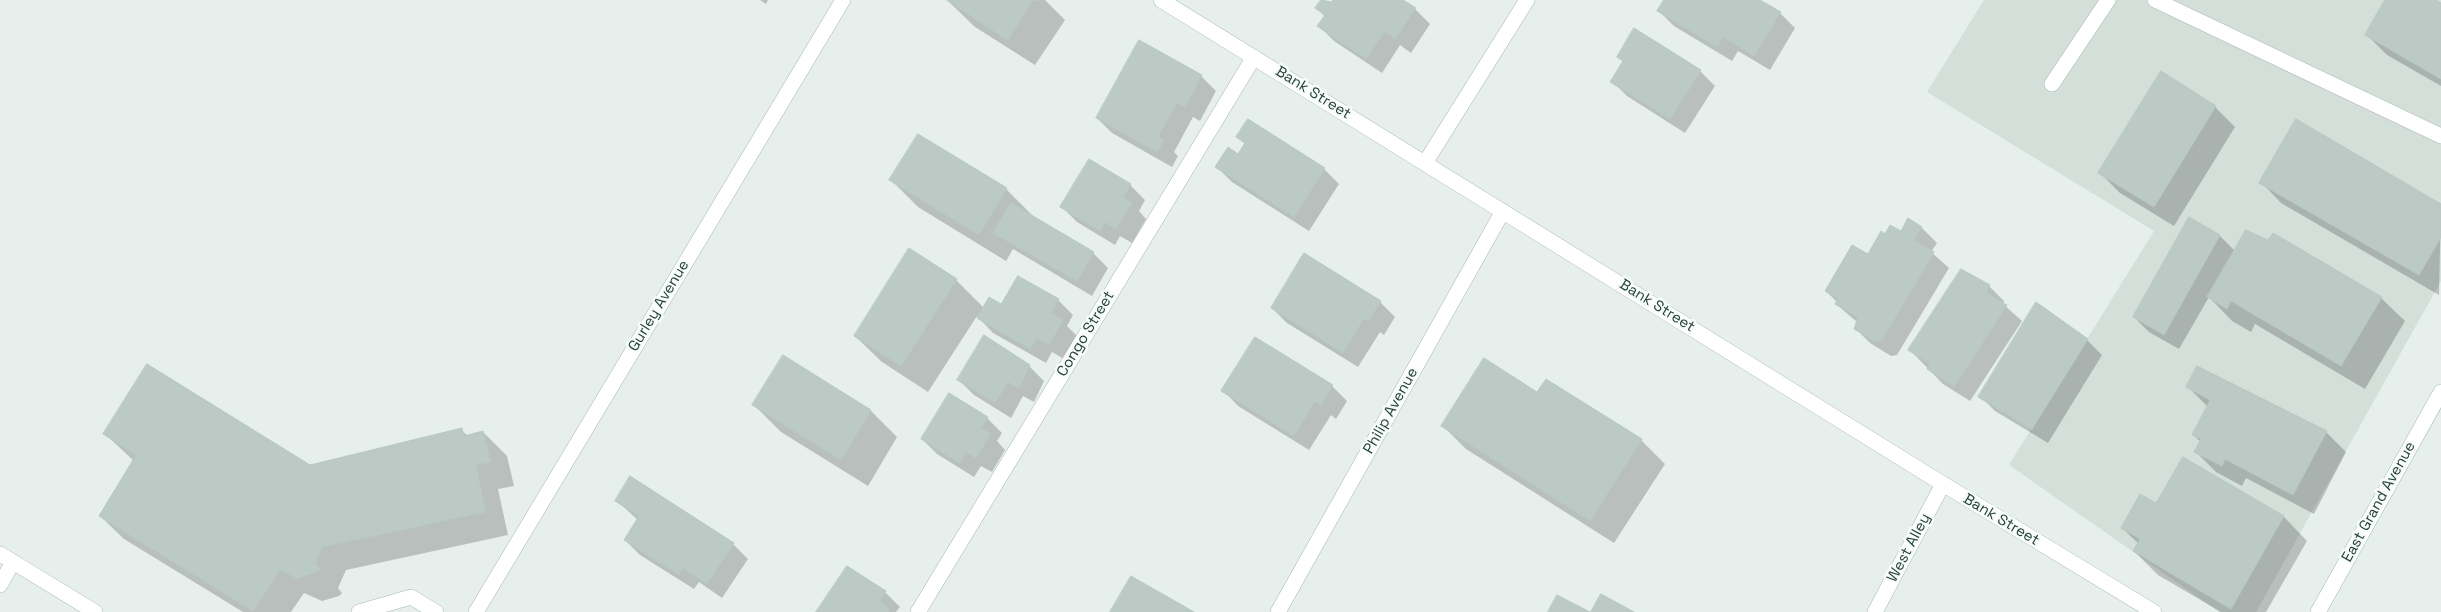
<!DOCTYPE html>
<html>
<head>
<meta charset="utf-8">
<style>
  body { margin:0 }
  canvas { display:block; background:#e6efeb }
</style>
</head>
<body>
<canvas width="2441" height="612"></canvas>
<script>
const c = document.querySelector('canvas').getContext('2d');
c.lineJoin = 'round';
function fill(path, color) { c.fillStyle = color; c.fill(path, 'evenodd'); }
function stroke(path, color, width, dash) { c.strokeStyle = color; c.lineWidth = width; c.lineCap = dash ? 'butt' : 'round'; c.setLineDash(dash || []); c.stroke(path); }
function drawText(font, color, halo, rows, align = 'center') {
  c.font = font + ' "Space Grotesk",sans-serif'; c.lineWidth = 5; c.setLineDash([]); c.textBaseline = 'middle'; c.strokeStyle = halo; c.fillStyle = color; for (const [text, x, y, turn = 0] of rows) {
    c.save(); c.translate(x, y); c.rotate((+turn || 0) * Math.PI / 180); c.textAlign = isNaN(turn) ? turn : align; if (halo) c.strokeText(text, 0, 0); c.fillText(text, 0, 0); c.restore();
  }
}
const built = new Path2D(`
  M 1984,0 L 2441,0 L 2441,281 L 2256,612 L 2219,612 L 2009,465 L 2154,231 L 1927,92 Z`);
const shadow = new Path2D(`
  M 760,0 L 768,0 L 766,4 Z
  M 1045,0 L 1065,20 L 1035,65 L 975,27 L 948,1 Z
  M 1322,0 L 1332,4 L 1335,0 L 1401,0 L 1415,9 L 1430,24 L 1411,53 L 1400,45 L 1382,73 L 1334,41 L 1319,26 L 1325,17 L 1317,8 Z
  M 1665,0 L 1758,0 L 1780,13 L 1795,28 L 1770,70 L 1738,51 L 1732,61 L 1674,26 L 1659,11 Z
  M 2387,0 L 2433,0 L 2441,4 L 2441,86 L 2387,55 L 2367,35 Z
  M 1618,56 L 1700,71 L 1715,86 L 1685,133 L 1627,96 L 1612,81 L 1624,62 Z
  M 1201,76 L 1216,91 L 1200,121 L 1193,117 L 1174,152 L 1178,156 L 1172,167 L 1112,133 L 1097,118 Z
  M 2215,107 L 2235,127 L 2174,226 L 2120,193 L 2100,173 Z
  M 1238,137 L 1324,169 L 1339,184 L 1309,231 L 1232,182 L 1217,167 L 1239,155 L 1245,144 Z
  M 1089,161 L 1130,185 L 1145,200 L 1139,211 L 1146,219 L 1132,243 L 1120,236 L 1115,245 L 1077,222 L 1062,207 Z
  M 891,180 L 1006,189 L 1033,216 L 1032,217 L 1093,253 L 1108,268 L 1092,296 L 1013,249 L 1006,261 L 918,207 Z
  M 2261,182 L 2441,205 L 2439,295 L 2281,203 Z
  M 1922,228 L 1937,243 L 1931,252 L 1949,268 L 1897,355 L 1891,356 L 1870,343 L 1855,328 L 1857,322 L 1836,304 L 1837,302 L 1826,291 L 1868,256 L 1885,236 Z
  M 2220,236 L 2235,251 L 2381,298 L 2405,321 L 2365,389 L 2255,324 L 2251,332 L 2232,321 L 2209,297 L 2179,349 L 2149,332 L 2134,317 Z
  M 956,280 L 984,308 L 1058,300 L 1073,315 L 1067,326 L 1077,336 L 1064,359 L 1052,352 L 1046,363 L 993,333 L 977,316 L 928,392 L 882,362 L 855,336 Z
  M 1989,286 L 2004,301 L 2003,304 L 2022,321 L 1970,401 L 1943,384 L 1910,350 Z
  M 1380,302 L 1395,317 L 1384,335 L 1380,332 L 1358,367 L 1287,323 L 1272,308 Z
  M 2087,340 L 2102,355 L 2048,443 L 1995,411 L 1980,396 Z
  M 784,357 L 871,411 L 897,437 L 868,486 L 781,432 L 754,405 Z
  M 1029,366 L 1044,381 L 1034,402 L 1023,396 L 1011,418 L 974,395 L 959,380 Z
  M 1332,386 L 1347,401 L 1336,419 L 1331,415 L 1309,450 L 1238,406 L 1223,390 Z
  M 2188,387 L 2326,432 L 2346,452 L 2314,514 L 2246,478 L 2242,486 L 2216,472 L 2196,452 L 2201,442 L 2193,435 L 2208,407 Z
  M 1538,394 L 1641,440 L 1665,464 L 1614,543 L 1466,449 L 1442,425 Z
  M 987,418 L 1002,433 L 997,441 L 1005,450 L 992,472 L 981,466 L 974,477 L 937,454 L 922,439 Z
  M 461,430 L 468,436 L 483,432 L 507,456 L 514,486 L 498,489 L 508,535 L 346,570 L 338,588 L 342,593 L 339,596 L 322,601 L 304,593 L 291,612 L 243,612 L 124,539 L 100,516 L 134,461 L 105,434 L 310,466 Z
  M 2184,458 L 2284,517 L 2307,541 L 2266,612 L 2221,612 L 2158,575 L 2134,551 L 2139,544 L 2122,528 L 2157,504 Z
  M 617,501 L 733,544 L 748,559 L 722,598 L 699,582 L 694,589 L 640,555 L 625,540 L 638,520 Z
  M 885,592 L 900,607 L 896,612 L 817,612 Z`);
const building = new Path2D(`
  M 947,0 L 1033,0 L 1008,40 Z
  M 1321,0 L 1332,2 L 1333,0 L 1403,0 L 1416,8 L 1395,39 L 1385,31 L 1366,59 L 1317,26 L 1325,15 L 1315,8 Z
  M 1664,0 L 1760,0 L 1781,12 L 1754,56 L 1723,37 L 1717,47 L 1657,11 Z
  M 2385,0 L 2436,0 L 2441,3 L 2441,79 L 2365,35 Z
  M 1634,28 L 1701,70 L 1670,119 L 1610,82 L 1623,61 L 1617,57 Z
  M 1139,40 L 1202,75 L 1185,107 L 1177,102 L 1158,137 L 1164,140 L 1157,152 L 1096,118 Z
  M 2161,71 L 2216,106 L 2154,207 L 2098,173 Z
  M 1248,119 L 1325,168 L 1294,217 L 1215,167 L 1228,147 L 1238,154 L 1245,143 L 1236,137 Z
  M 2296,119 L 2441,204 L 2441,237 L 2419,275 L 2259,183 Z
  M 918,134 L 1007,188 L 979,235 L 889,180 Z
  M 1089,159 L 1131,184 L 1123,198 L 1132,203 L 1116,229 L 1105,222 L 1100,231 L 1060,207 Z
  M 1011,203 L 1094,252 L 1077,281 L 993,233 Z
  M 2189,217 L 2220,235 L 2164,335 L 2133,317 Z
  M 1908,218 L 1922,227 L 1914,240 L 1934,252 L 1882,340 L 1875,341 L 1854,329 L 1858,317 L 1835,304 L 1838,299 L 1825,291 L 1852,245 L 1868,254 L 1881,231 L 1885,234 L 1890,225 L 1901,231 Z
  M 2246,230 L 2268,240 L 2273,233 L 2382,297 L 2341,366 L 2231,301 L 2227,309 L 2207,297 Z
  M 909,248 L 957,279 L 901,366 L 854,336 Z
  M 1304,253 L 1381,301 L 1368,321 L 1364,318 L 1343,353 L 1271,308 Z
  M 1961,269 L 1990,285 L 1986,293 L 2007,305 L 1954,387 L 1927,369 L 1930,364 L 1908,350 Z
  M 1018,276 L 1059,299 L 1051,313 L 1063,320 L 1049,345 L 1037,338 L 1030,349 L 977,318 L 989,297 L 1001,304 Z
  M 2036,302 L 2088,339 L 2032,429 L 1978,397 Z
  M 984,335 L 1030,365 L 1019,388 L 1008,382 L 995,403 L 957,380 Z
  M 1255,337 L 1333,385 L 1321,405 L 1315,401 L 1294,436 L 1221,391 Z
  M 783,355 L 871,410 L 841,460 L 752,405 Z
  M 1484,358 L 1537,392 L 1546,379 L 1642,439 L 1590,521 L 1441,426 Z
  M 147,364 L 310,465 L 462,428 L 464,436 L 483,431 L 491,462 L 476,465 L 485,512 L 322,547 L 315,564 L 320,569 L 315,573 L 297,578 L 280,570 L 253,611 L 99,516 L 136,455 L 103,434 Z
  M 2197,366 L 2327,431 L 2293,495 L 2225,459 L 2222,466 L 2194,452 L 2201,439 L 2192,435 L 2210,400 L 2186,387 Z
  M 949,393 L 988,417 L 981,428 L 991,434 L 976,458 L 966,452 L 959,463 L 921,439 Z
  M 2183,457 L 2284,516 L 2231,609 L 2133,551 L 2140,539 L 2121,528 L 2140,494 L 2156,503 Z
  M 630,476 L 734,543 L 707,584 L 683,568 L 679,575 L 624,540 L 639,516 L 615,501 Z
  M 847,566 L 886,591 L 879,601 L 890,609 L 888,612 L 816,612 Z
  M 1131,576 L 1194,612 L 1110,612 Z
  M 1601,594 L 1634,612 L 1591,612 Z
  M 1557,595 L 1590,612 L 1548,612 Z`);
const service = new Path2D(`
  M 2155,0 L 2441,136
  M 2052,84 L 2108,0
  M 359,612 L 411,597 L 436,612`);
const minor = new Path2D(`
  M 1161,0 L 1943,484 L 2154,612
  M 1425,163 L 1527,0
  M 0,585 L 13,562
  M 476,612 L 843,0
  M 918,612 L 1254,57
  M 1278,612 L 1503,211
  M 1875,612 L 1943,484`);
const tertiary = new Path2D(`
  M 0,554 L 95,612`);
const secondary = new Path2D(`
  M 2318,612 L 2441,392`);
const streetNames = [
  ["Bank Street",1313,93,32],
  ["Gurley Avenue",659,306,-59],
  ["Bank Street",1657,306,32],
  ["Congo Street",1086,334,-59],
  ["Philip Avenue",1391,411,-61],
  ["East Grand Avenue",2379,502,-61],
  ["Bank Street",2001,520,31],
  ["West Alley",1909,548,-62]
];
fill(built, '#d4dfda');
fill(shadow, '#0003');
fill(building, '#bbcac4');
stroke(building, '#b8c9c2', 1);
stroke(service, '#a8b8b2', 16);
stroke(minor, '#a8b8b2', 16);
stroke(tertiary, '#a8b8b2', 16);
stroke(secondary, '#a4bbb3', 16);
stroke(service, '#fff', 15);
stroke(minor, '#fff', 15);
stroke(tertiary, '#fff', 15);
stroke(secondary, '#fff', 15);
drawText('15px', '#24423a', '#f7fbf9', streetNames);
</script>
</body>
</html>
